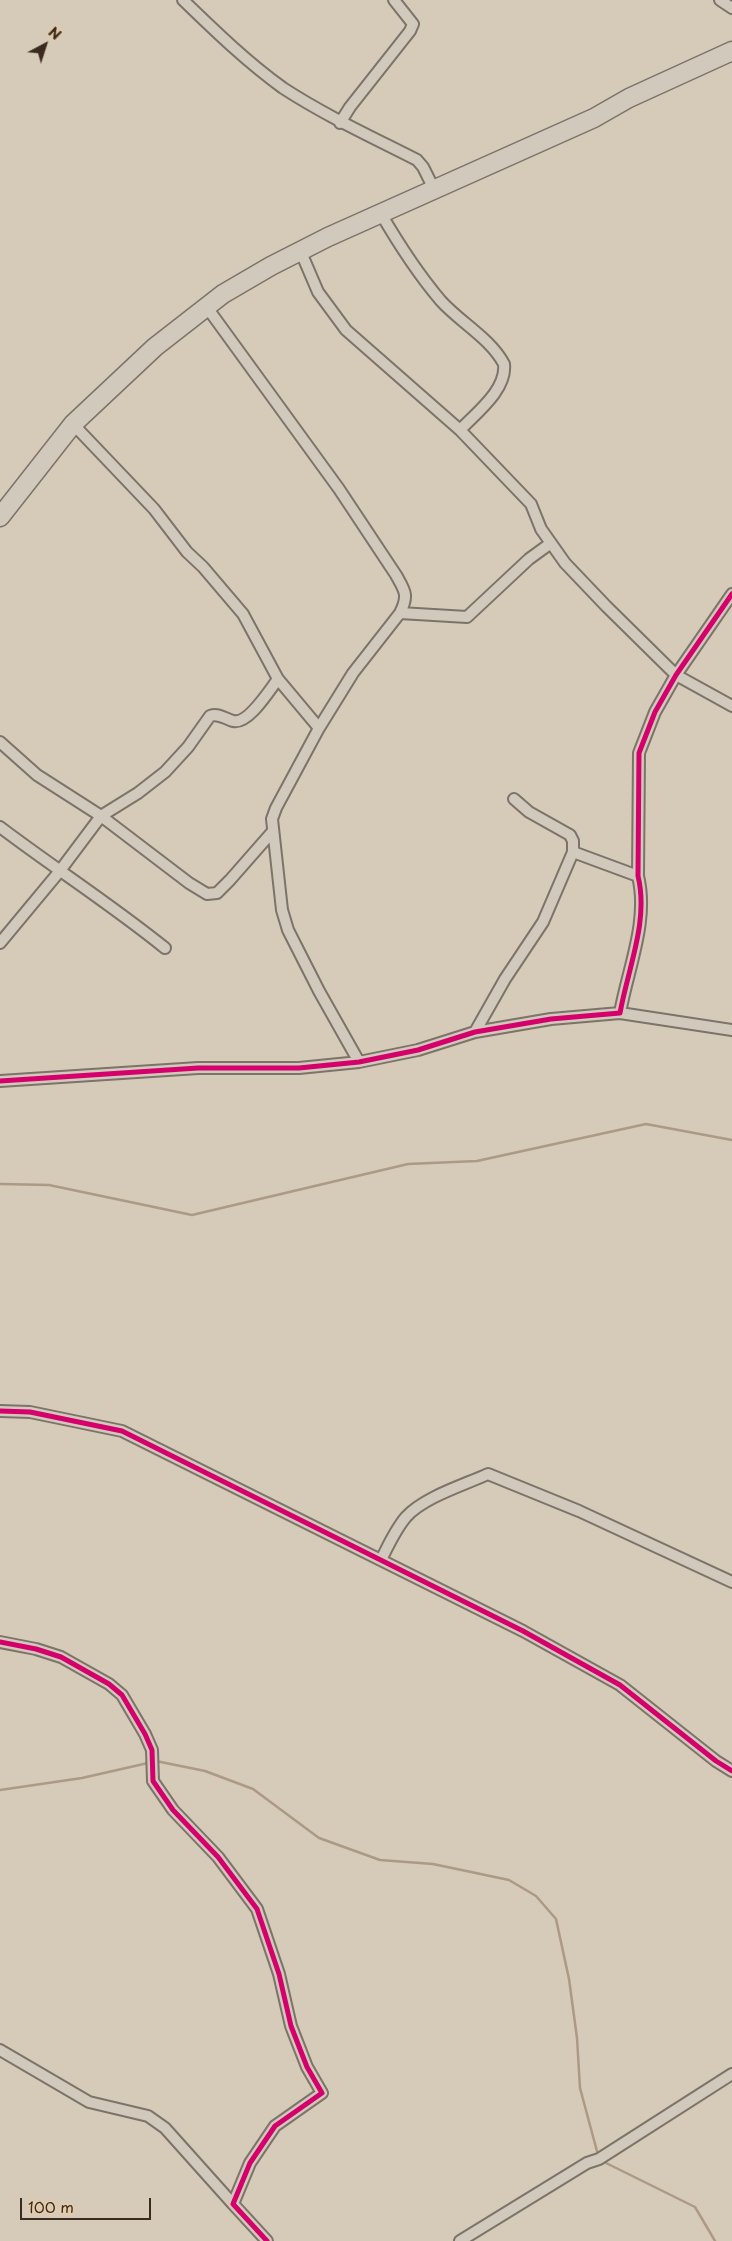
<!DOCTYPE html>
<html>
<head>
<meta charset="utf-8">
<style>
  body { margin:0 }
  #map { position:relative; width:732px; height:2241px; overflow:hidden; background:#d6cab9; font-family:"Playpen Sans",sans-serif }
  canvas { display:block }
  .north { position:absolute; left:20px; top:20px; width:50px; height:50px; -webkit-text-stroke:4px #e3cbac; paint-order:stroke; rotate:40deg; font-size:14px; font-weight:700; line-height:20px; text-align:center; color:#3b2a1e }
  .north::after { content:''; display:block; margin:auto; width:18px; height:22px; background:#3b2a1e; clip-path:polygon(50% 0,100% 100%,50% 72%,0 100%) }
  .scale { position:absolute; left:20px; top:2198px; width:131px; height:22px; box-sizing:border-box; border:2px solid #3b2a1e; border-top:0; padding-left:6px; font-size:15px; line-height:18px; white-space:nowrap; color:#3b2a1e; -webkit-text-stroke:4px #e3cbac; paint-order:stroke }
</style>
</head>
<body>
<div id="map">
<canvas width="732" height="2241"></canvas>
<div class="north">N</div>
<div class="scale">100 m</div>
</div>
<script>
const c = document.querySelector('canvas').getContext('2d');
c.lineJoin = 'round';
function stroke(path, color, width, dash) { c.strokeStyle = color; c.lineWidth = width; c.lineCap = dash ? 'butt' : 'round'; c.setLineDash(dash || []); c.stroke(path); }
const stream = new Path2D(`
  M 0,1184 L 49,1185 L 192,1215 L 408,1164 L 477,1161 L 646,1124 L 732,1140
  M 156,1761 L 205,1771 L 253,1789 L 319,1838 L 380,1860 L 433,1864 L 509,1880 L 536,1896 L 556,1919 L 569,1979 L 577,2038 L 580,2088 L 598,2155
  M 0,1790 L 82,1778 L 148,1763
  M 602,2161 L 695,2207 L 715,2241`);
const minor = new Path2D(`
  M 183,0 C 215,31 247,62 283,88 C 326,116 372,137 417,160 L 423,167 L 434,189
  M 720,0 L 732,8
  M 340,123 L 350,107 L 410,31 L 413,24 L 394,0
  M 380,212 C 398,243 418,274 441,301 C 461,323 490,338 504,364 C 507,390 476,413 460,430 L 531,504 L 541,529 L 565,563 L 606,606 L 676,675 L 732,706
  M 300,250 L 318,292 L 346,330 L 460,430
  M 206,306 L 339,489 L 396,575 C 405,591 409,595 400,613 L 467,617 L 529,559 L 551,543
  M 73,424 L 154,509 L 187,552 L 203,567 L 243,614 L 278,679 L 319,728
  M 0,742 L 37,775 L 101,816 L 189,883 L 207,894 L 217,893 L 230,880 L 273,831
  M 514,799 L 529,812 L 570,835 L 573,841 L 573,852
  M 0,827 C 54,868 112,905 165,948
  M 0,943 L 59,872 L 101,816 L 138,793 L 165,772 L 188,747 L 210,716 C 218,713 224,718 233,721 C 248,725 269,691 278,679
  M 620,1013 L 732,1030
  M 475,1032 L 505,979 L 543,922 L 573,852 L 638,876
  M 359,1062 L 319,991 L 288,930 L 282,910 L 272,819 L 276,808 L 319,728 L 353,673 L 400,613
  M 0,1081 L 198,1068 L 299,1068 L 359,1062 L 418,1050 L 475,1032 L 551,1019 L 620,1013 C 628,968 649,921 638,876 L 639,753 L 655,712 L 676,675 L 732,594
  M 0,1411 L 30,1412 L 122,1431 L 523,1631 L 620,1685 L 716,1761 L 732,1771
  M 381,1560 C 388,1546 395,1530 406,1517 C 424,1497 464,1485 488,1474 L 579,1511 L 732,1582
  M 0,1642 L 36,1649 L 61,1657 L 109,1684 L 122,1695 L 145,1734 L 152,1750 L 153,1781 L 173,1810 L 218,1857 L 257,1909 L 279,1974 L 291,2026 L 307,2067 L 322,2093 L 275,2126 L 250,2163 L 233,2204 L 267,2241
  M 0,2050 L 89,2102 L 148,2116 L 165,2128 L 233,2204
  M 460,2241 L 587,2163 L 599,2159 L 732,2074`);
const trunk = new Path2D(`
  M 0,517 L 73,424 L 155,347 L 223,294 L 271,266 L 328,237 L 594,118 L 629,98 L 732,51`);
const cycleway = new Path2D(`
  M 0,1081 L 198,1068 L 299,1068 L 359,1062 L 418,1050 L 475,1032 L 551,1019 L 620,1013 C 628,968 649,921 638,876 L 639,753 L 655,712 L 676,675 L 732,594
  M 0,1411 L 30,1412 L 122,1431 L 523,1631 L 620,1685 L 716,1761 L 732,1771
  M 0,1642 L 36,1649 L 61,1657 L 109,1684 L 122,1695 L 145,1734 L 152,1750 L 153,1781 L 173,1810 L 218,1857 L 257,1909 L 279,1974 L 291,2026 L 307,2067 L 322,2093 L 275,2126 L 250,2163 L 233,2204 L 267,2241`);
stroke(stream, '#ac9a84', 2.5);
stroke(minor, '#7c7369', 14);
stroke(trunk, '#7c7369', 21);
stroke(minor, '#d2c9bd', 10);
stroke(trunk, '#d2c9bd', 18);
stroke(cycleway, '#d6006c', 5);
</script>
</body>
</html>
